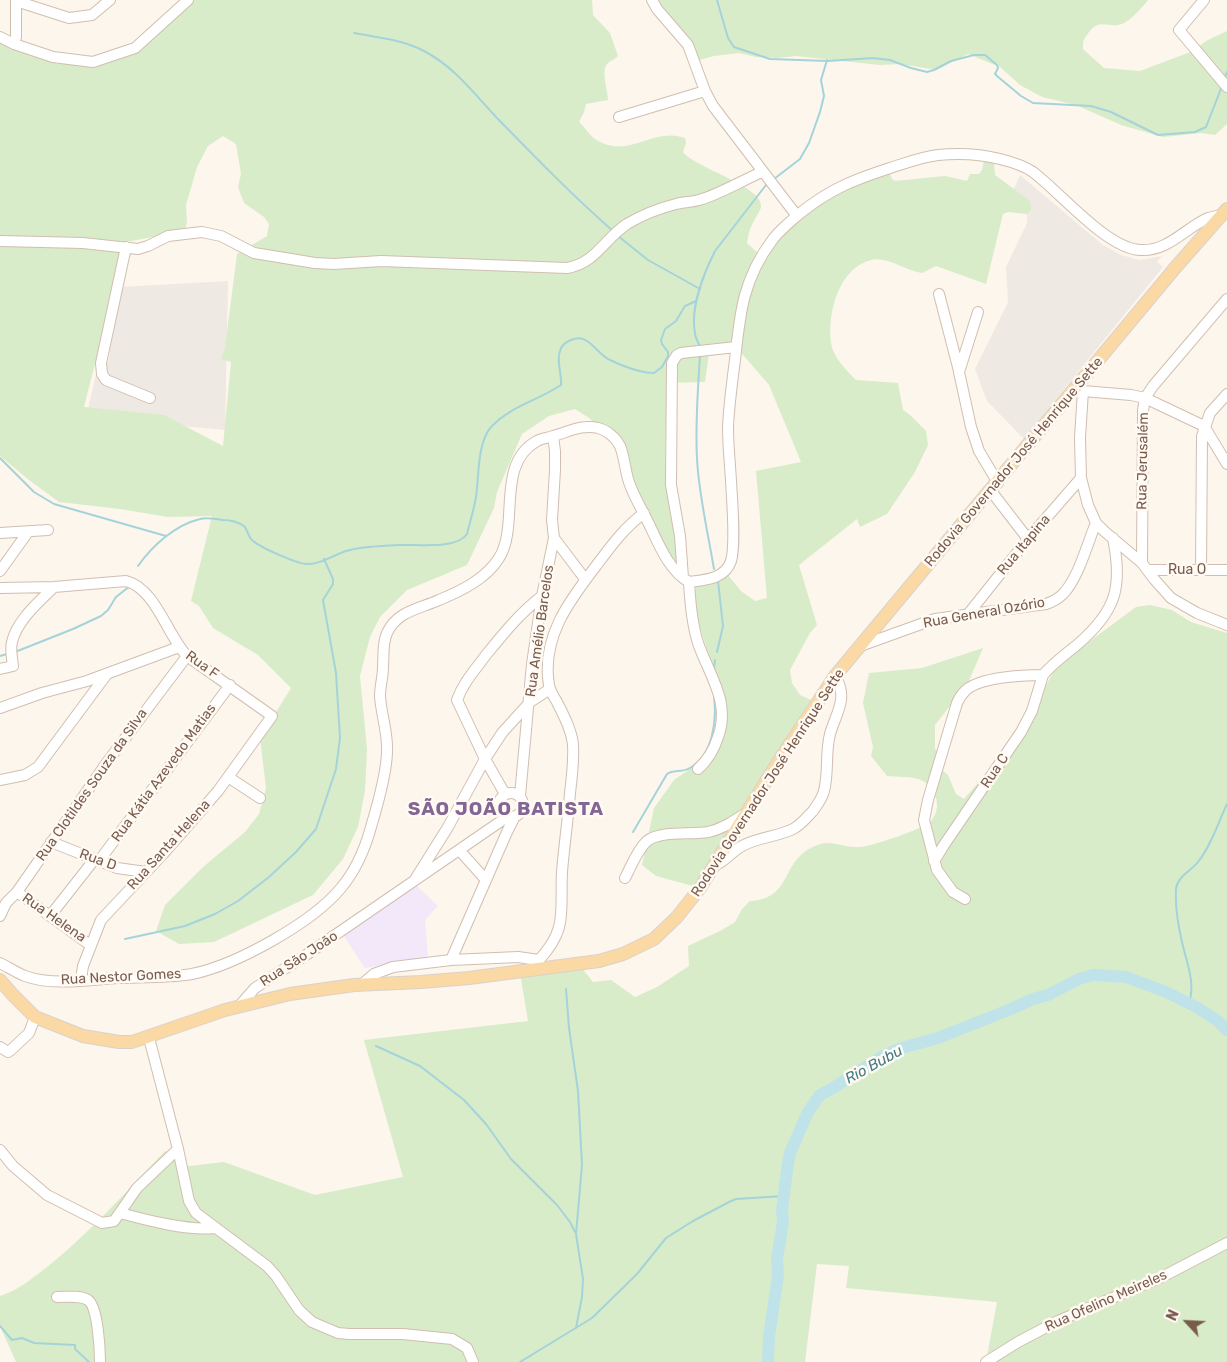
<!DOCTYPE html>
<html>
<head>
<meta charset="utf-8">
<style>
  body { margin:0 }
  #map { position:relative; width:1227px; height:1362px; overflow:hidden; background:#fdf6ec; font-family:Rubik,sans-serif }
  canvas { display:block }
  .north { position:absolute; left:1162px; top:1297px; width:50px; height:50px; -webkit-text-stroke:4px #fffaf3; paint-order:stroke; rotate:295deg; font-size:14px; font-weight:700; line-height:20px; text-align:center; color:#7a5c4d }
  .north::after { content:''; display:block; margin:auto; width:18px; height:22px; background:#7a5c4d; clip-path:polygon(50% 0,100% 100%,50% 72%,0 100%) }
</style>
</head>
<body>
<div id="map">
<canvas width="1227" height="1362"></canvas>
<div class="north">N</div>
</div>
<script>
const c = document.querySelector('canvas').getContext('2d');
c.lineJoin = 'round';
function fill(path, color) { c.fillStyle = color; c.fill(path, 'evenodd'); }
function stroke(path, color, width, dash) { c.strokeStyle = color; c.lineWidth = width; c.lineCap = dash ? 'butt' : 'round'; c.setLineDash(dash || []); c.stroke(path); }
function drawText(font, color, halo, rows, align = 'center') {
  c.font = font + ' Rubik,sans-serif'; c.lineWidth = 5; c.setLineDash([]); c.textBaseline = 'middle'; c.strokeStyle = halo; c.fillStyle = color; for (const [text, x, y, turn = 0] of rows) {
    c.save(); c.translate(x, y); c.rotate((+turn || 0) * Math.PI / 180); c.textAlign = isNaN(turn) ? turn : align; if (halo) c.strokeText(text, 0, 0); c.fillText(text, 0, 0); c.restore();
  }
}
const industrial = new Path2D(`
  M 1020,175 L 1103,245 L 1121,255 L 1140,260 L 1162,256 L 1157,262 L 1163,267 L 1024,439 L 987,401 L 975,369 L 1008,302 L 1006,267 L 1027,223 L 1027,216 L 1025,208 L 1012,193 Z
  M 228,281 L 225,430 L 86,417 L 99,362 L 108,363 L 121,287 Z`);
const education = new Path2D(`
  M 416,885 L 438,906 L 425,920 L 428,958 L 365,968 L 343,935 Z`);
const green = new Path2D(`
  M 190,0 L 592,0 L 593,15 L 610,33 L 618,56 C 615,59 612,60 608,63 C 600,70 608,89 608,100 L 586,104 L 584,112 L 579,122 C 585,127 589,135 595,139 C 629,161 651,126 685,138 L 686,143 L 683,152 C 695,168 765,187 761,207 C 760,212 756,216 754,221 C 750,227 748,236 747,243 L 763,258 L 770,243 L 815,207 L 848,186 L 888,170 L 892,179 L 895,181 L 945,176 L 967,181 L 970,174 L 979,174 L 982,170 L 984,160 L 994,161 L 995,175 L 1029,200 L 1031,205 L 1031,210 L 1027,214 L 1008,212 L 1003,214 L 986,284 L 936,266 L 922,273 C 905,271 888,256 871,260 C 839,268 827,313 831,343 C 833,357 846,370 856,380 L 898,383 L 903,410 L 910,415 L 926,431 L 928,445 L 915,472 L 887,514 L 860,527 L 857,519 L 799,565 L 817,625 L 810,633 L 790,670 L 792,683 L 800,695 L 811,700 L 693,886 L 656,876 L 642,865 L 654,808 L 674,780 L 706,758 L 724,704 L 692,602 L 696,587 L 716,581 L 727,574 L 741,591 L 755,601 L 767,598 L 756,471 L 801,462 L 769,385 L 738,349 L 710,346 L 705,382 L 667,383 L 665,457 L 679,572 L 670,560 L 608,435 L 589,418 L 575,409 L 549,416 L 522,434 L 497,492 L 494,508 L 467,565 L 407,590 L 380,617 L 370,637 L 360,676 L 367,749 L 365,791 L 358,827 L 343,859 L 313,895 L 214,942 L 179,944 L 156,931 L 165,905 L 203,867 L 245,832 L 259,814 L 266,788 L 260,738 L 291,688 L 258,655 L 213,628 L 199,606 L 191,601 L 212,516 L 168,517 L 120,509 L 59,502 L 29,480 L 0,456 L 0,40 L 58,64 L 79,64 L 112,61 ZM 223,136 L 236,144 L 241,174 L 238,187 L 244,203 L 264,217 L 269,224 L 267,236 L 237,254 L 225,348 L 221,359 L 231,362 L 223,446 L 164,415 L 84,407 L 126,242 L 185,231 L 187,222 L 186,205 L 197,167 L 208,146 Z
  M 658,0 L 1148,0 C 1143,7 1130,21 1122,24 C 1107,29 1099,16 1087,35 C 1083,40 1083,42 1083,49 L 1104,68 L 1140,71 L 1193,51 L 1206,41 L 1227,31 L 1227,124 L 1215,135 L 1201,133 L 1163,137 L 1121,125 L 1076,105 L 1042,97 L 1020,85 L 1000,67 L 968,54 L 936,70 L 901,64 L 880,65 L 796,56 L 777,58 L 756,57 L 739,53 L 714,56 L 696,61 L 687,41 Z
  M 1150,605 L 1172,610 L 1191,622 L 1227,633 L 1227,1362 L 983,1362 L 996,1350 L 987,1356 L 997,1302 L 846,1288 L 849,1266 L 817,1264 L 805,1362 L 16,1362 L 0,1326 L 0,1296 C 12,1292 20,1287 30,1280 C 81,1243 122,1196 165,1151 L 179,1157 L 181,1167 L 224,1162 L 315,1195 L 403,1177 L 364,1040 L 528,1021 L 520,973 L 581,967 L 593,982 L 611,980 L 635,997 L 657,987 L 689,966 L 688,946 L 722,930 L 735,922 L 742,909 L 750,901 C 791,899 781,865 809,849 C 830,836 838,848 860,847 C 872,846 924,829 931,821 C 943,808 936,787 921,780 C 911,776 897,777 887,776 L 871,756 L 873,747 L 863,703 L 869,673 L 922,668 L 983,648 L 968,683 L 935,725 L 935,748 L 943,771 L 948,775 L 956,794 L 964,799 L 1013,743 L 1054,671 L 1094,638 L 1136,607 Z`);
const stream = new Path2D(`
  M 717,0 L 728,38 L 734,47 L 770,59 L 828,61 L 873,58 L 890,60 L 911,68 L 927,72 L 934,70 L 951,61 L 974,55 L 985,55 L 997,65 L 998,68 L 995,74 L 997,76 L 1021,96 L 1033,103 L 1091,106 L 1111,112 L 1158,135 L 1195,132 L 1206,127 L 1222,86
  M 354,33 C 377,37 403,40 424,51 C 455,67 475,95 499,120 C 536,158 573,196 613,231
  M 1224,79 L 1227,72
  M 774,179 L 800,159 L 809,143 L 820,112 L 824,96 L 821,80 L 827,60
  M 618,236 L 648,260 L 700,289
  M 700,347 C 699,343 695,338 695,333 C 690,308 704,273 715,251 L 766,185
  M 700,355 C 698,389 695,425 697,459 C 699,496 708,533 714,569
  M 0,458 L 34,492 L 54,504 L 166,536
  M 138,566 C 152,546 175,525 200,519 C 207,517 215,519 223,520 C 230,520 238,522 244,526 C 248,530 248,536 251,539 C 258,547 296,563 306,564 C 319,565 334,555 346,551 C 363,546 381,546 398,545 C 417,544 456,550 467,534 C 470,522 474,509 476,497 C 479,477 477,441 492,426 C 511,406 539,400 561,385 C 562,375 556,360 560,351 C 561,346 566,342 571,340 C 589,332 596,354 610,360 C 622,366 641,373 654,373 L 662,367 L 668,356 L 668,352 L 662,344 L 661,340 L 665,329 L 676,321 L 685,306 L 696,301
  M 15,652 L 73,629 L 101,616 L 108,610 L 116,597 L 130,586
  M 717,652 L 723,626 L 718,581
  M 0,656 L 7,654
  M 714,669 L 715,660
  M 633,832 L 667,774 C 674,769 682,773 690,768 C 713,755 717,721 714,697
  M 125,939 L 185,926 L 215,914 L 238,901 L 269,877 L 296,852 L 316,829 L 336,769 L 340,738 L 336,673 L 323,600 L 333,584 L 333,579 L 324,559
  M 566,989 L 569,1028 L 578,1091 L 582,1165 L 576,1234 L 583,1279 L 582,1297 L 576,1328
  M 1189,1003 C 1196,983 1186,961 1182,942 C 1178,925 1175,906 1176,889 C 1177,877 1191,871 1198,862 C 1211,846 1218,823 1227,804
  M 376,1046 L 420,1066 L 464,1100 L 486,1124 L 511,1159 L 557,1205 L 570,1222 L 575,1232
  M 0,1326 L 12,1340 L 22,1338 L 34,1343 L 75,1345 L 75,1349 L 89,1362
  M 520,1362 L 592,1318 L 637,1274 L 666,1238 L 693,1221 L 729,1202 L 736,1199 L 784,1196`);
const river = new Path2D(`
  M 768,1362 L 769,1337 L 778,1275 L 777,1259 L 783,1222 L 782,1210 L 788,1163 L 790,1153 L 808,1112 L 820,1095 L 833,1088 L 883,1056 L 898,1049 L 938,1038 L 1011,1009 L 1033,999 L 1048,995 L 1079,979 L 1093,975 L 1126,977 L 1166,992 L 1198,1008 L 1218,1021 L 1227,1030`);
const minor = new Path2D(`
  M 652,0 L 657,9 L 688,45 L 705,91 L 713,106 L 797,216
  M 1204,0 L 1179,30 L 1227,87
  M 16,1 L 69,18 L 92,15 L 110,0
  M 0,37 L 14,44 L 53,57 L 93,62 L 135,48 L 188,0
  M 14,44 L 16,37 L 16,0
  M 619,117 L 705,91
  M 0,241 L 83,243 L 138,249 L 148,246 L 168,236 L 202,232 L 221,236 L 254,253 L 315,263 L 334,264 L 381,261 L 567,268 C 596,263 604,239 627,224 C 642,215 660,208 676,204 C 684,202 692,202 699,200 C 718,195 743,180 762,172
  M 126,247 L 101,363 L 102,374 L 106,380 L 150,398
  M 939,294 L 959,371
  M 978,312 L 959,372 L 971,427 L 979,451 L 998,483
  M 1078,384 L 1083,391 L 1080,437 L 1081,478 L 1088,505 L 1096,523 L 1104,531 L 1142,563 L 1154,579 L 1171,598 L 1197,613 L 1227,625
  M 1083,391 L 1131,395 L 1145,398 L 1204,426 L 1227,464
  M 991,491 L 1028,539
  M 0,533 L 48,530
  M 554,538 L 585,579
  M 1142,563 L 1143,410 L 1145,398 L 1153,386 L 1227,299
  M 1201,569 L 1202,436 L 1210,413 L 1227,394
  M 1147,570 L 1227,570
  M 0,571 L 28,532
  M 683,578 L 680,536 L 671,485 L 672,363 L 677,355 L 681,353 L 736,347
  M 689,582 C 705,580 725,579 731,561 C 736,545 732,500 731,481 C 730,463 728,445 728,427 C 729,405 732,383 735,360 C 740,312 743,279 773,239 C 781,229 790,222 799,214 C 830,189 853,180 890,168 C 906,163 921,157 938,155 C 959,153 980,154 1000,159 C 1012,162 1023,165 1033,172 C 1061,193 1106,248 1140,250 C 1168,252 1185,228 1208,218 C 1212,217 1217,216 1221,215
  M 689,582 C 690,601 692,624 698,643 C 709,675 731,702 718,737 C 714,750 708,760 698,769
  M 0,588 L 54,587 L 126,581 C 156,589 167,635 187,656 L 272,716 L 218,791 L 163,854 L 101,920 L 83,966 L 81,980
  M 969,613 L 1028,539 L 1081,478
  M 860,646 L 935,619 L 1046,604 C 1052,602 1058,599 1063,594 C 1079,577 1087,544 1096,523
  M 0,669 L 13,666 C 12,658 10,649 12,642 C 17,620 39,602 54,587
  M 0,708 L 42,693 L 87,681 L 179,647
  M 228,777 L 260,798
  M 0,780 L 25,775 L 38,767 L 107,674
  M499 805a12 12 0 1 1 24 0a12 12 0 1 1-24 0Z
  M 505,794 L 485,759 L 457,700 C 463,683 475,670 486,655 C 504,633 520,613 542,596
  M 520,796 L 532,664 L 542,596 L 554,538 L 552,520 L 555,470 L 555,451 L 553,436
  M 51,842 L 117,868 L 146,872
  M 460,851 L 486,880
  M 99,861 L 230,685
  M 934,861 L 944,845 L 1021,732 L 1032,711 L 1043,675
  M 714,866 C 727,860 731,852 742,846 C 758,837 777,837 793,829 C 801,825 807,817 813,811 C 817,805 822,799 824,791 C 829,772 825,753 830,734 C 836,713 849,698 835,676
  M 416,878 L 448,827 L 485,759 L 502,733 L 530,702 L 550,689
  M 625,878 C 631,867 637,850 647,841 C 661,830 691,835 708,832 C 722,829 734,821 746,813
  M 17,892 L 90,945
  M 965,899 L 953,892 L 937,870 L 924,820 L 928,800 L 957,703 C 959,698 962,694 966,690 C 981,677 1023,675 1043,675 C 1053,663 1066,654 1078,644 C 1116,611 1123,587 1113,538
  M 0,916 L 6,903 L 17,892 L 108,761 L 187,656
  M 50,916 L 94,860
  M 451,960 L 507,832 L 514,818
  M 539,960 C 568,929 560,912 562,872 C 564,846 568,820 570,793 C 572,777 574,761 573,744 C 571,729 564,716 557,702 C 554,697 550,691 549,685 C 541,638 569,601 596,566 C 611,546 624,528 644,513
  M 0,963 C 8,967 17,973 25,976 C 52,986 89,980 117,978 C 143,977 167,978 192,974 C 236,965 312,923 341,888 C 356,870 365,849 371,827 C 377,807 388,768 387,747 C 387,730 381,713 380,696 C 380,686 383,677 383,667 C 384,656 382,644 387,633 C 397,611 419,609 439,600 C 461,591 486,579 499,558 C 520,525 495,464 537,441 C 542,438 548,438 553,436 C 568,432 582,424 598,428 C 607,430 616,438 620,446 C 625,458 625,473 630,485 C 634,496 640,506 645,516 C 657,539 666,568 689,582
  M 361,985 L 374,974 L 393,967 L 451,960 L 518,957 L 539,960
  M 240,1005 L 255,988 L 306,955 L 507,817
  M 149,1038 L 178,1149 L 189,1201 L 196,1213 L 267,1266 L 276,1276 L 299,1310 L 312,1322 L 338,1333 L 349,1334 L 403,1334 L 452,1339 L 467,1348 L 473,1362
  M 0,1047 L 8,1052 L 11,1050 L 29,1033 L 35,1017
  M 0,1150 L 13,1166 L 47,1195 L 102,1223 L 114,1221 L 137,1188 L 178,1149
  M 120,1213 C 146,1220 188,1231 214,1228
  M 57,1297 C 66,1297 80,1295 88,1300 C 98,1307 100,1350 100,1362
  M 986,1362 L 1018,1342 L 1058,1321 L 1162,1277 L 1227,1243`);
const major = new Path2D(`
  M 0,980 L 13,995 L 35,1017 L 83,1036 L 119,1042 L 132,1042 L 225,1010 L 290,994 L 354,985 L 421,982 L 469,978 L 599,961 L 623,954 L 654,939 L 677,917 L 700,888 L 780,759 L 835,676 L 1175,268 L 1227,209`);
const streetNames = [
  ["Rua Jerusalém",1143,461,-89],
  ["Rodovia Governador José Henrique Sette",1014,462,-50],
  ["Rua Itapina",1024,545,-50],
  ["Rua O",1187,570],
  ["Rua General Ozório",984,613,-10],
  ["Rua Amélio Barcelos",540,631,-82],
  ["Rua F",202,665,36],
  ["Rua C",995,771,-56],
  ["Rua Kátia Azevedo Matias",164,773,-54],
  ["Rodovia Governador José Henrique Sette",768,783,-57],
  ["Rua Clotildes Souza da Silva",92,785,-55],
  ["Rua Santa Helena",169,845,-48],
  ["Rua D",98,860,20],
  ["Rua Helena",54,918,35],
  ["Rua São João",299,959,-33],
  ["Rua Nestor Gomes",121,977,-3],
  ["Rua Ofelino Meireles",1106,1301,-24]
];
const waterNames = [
  ["Rio Bubu",874,1065,-29]
];
const districtNames = [
  ["SÃO JOÃO BATISTA",506,810]
];
fill(industrial, '#efe9e4');
fill(education, '#f3e8fa');
fill(green, '#d8ecc9');
stroke(stream, '#a5d3da', 2);
stroke(river, '#bfe3e8', 12);
stroke(minor, '#d1beb0', 12);
stroke(major, '#dad1cd', 14);
stroke(minor, '#fff', 10);
stroke(major, '#fbd9a5', 12);
drawText('14px', '#7a5c4d', '#fffaf3', streetNames);
drawText('italic 15px', '#437c86', '#fffaf3', waterNames);
c.letterSpacing = '1px';
drawText('bold 19px', '#846695', '#fffaf3', districtNames);
c.letterSpacing = '0px';
</script>
</body>
</html>
